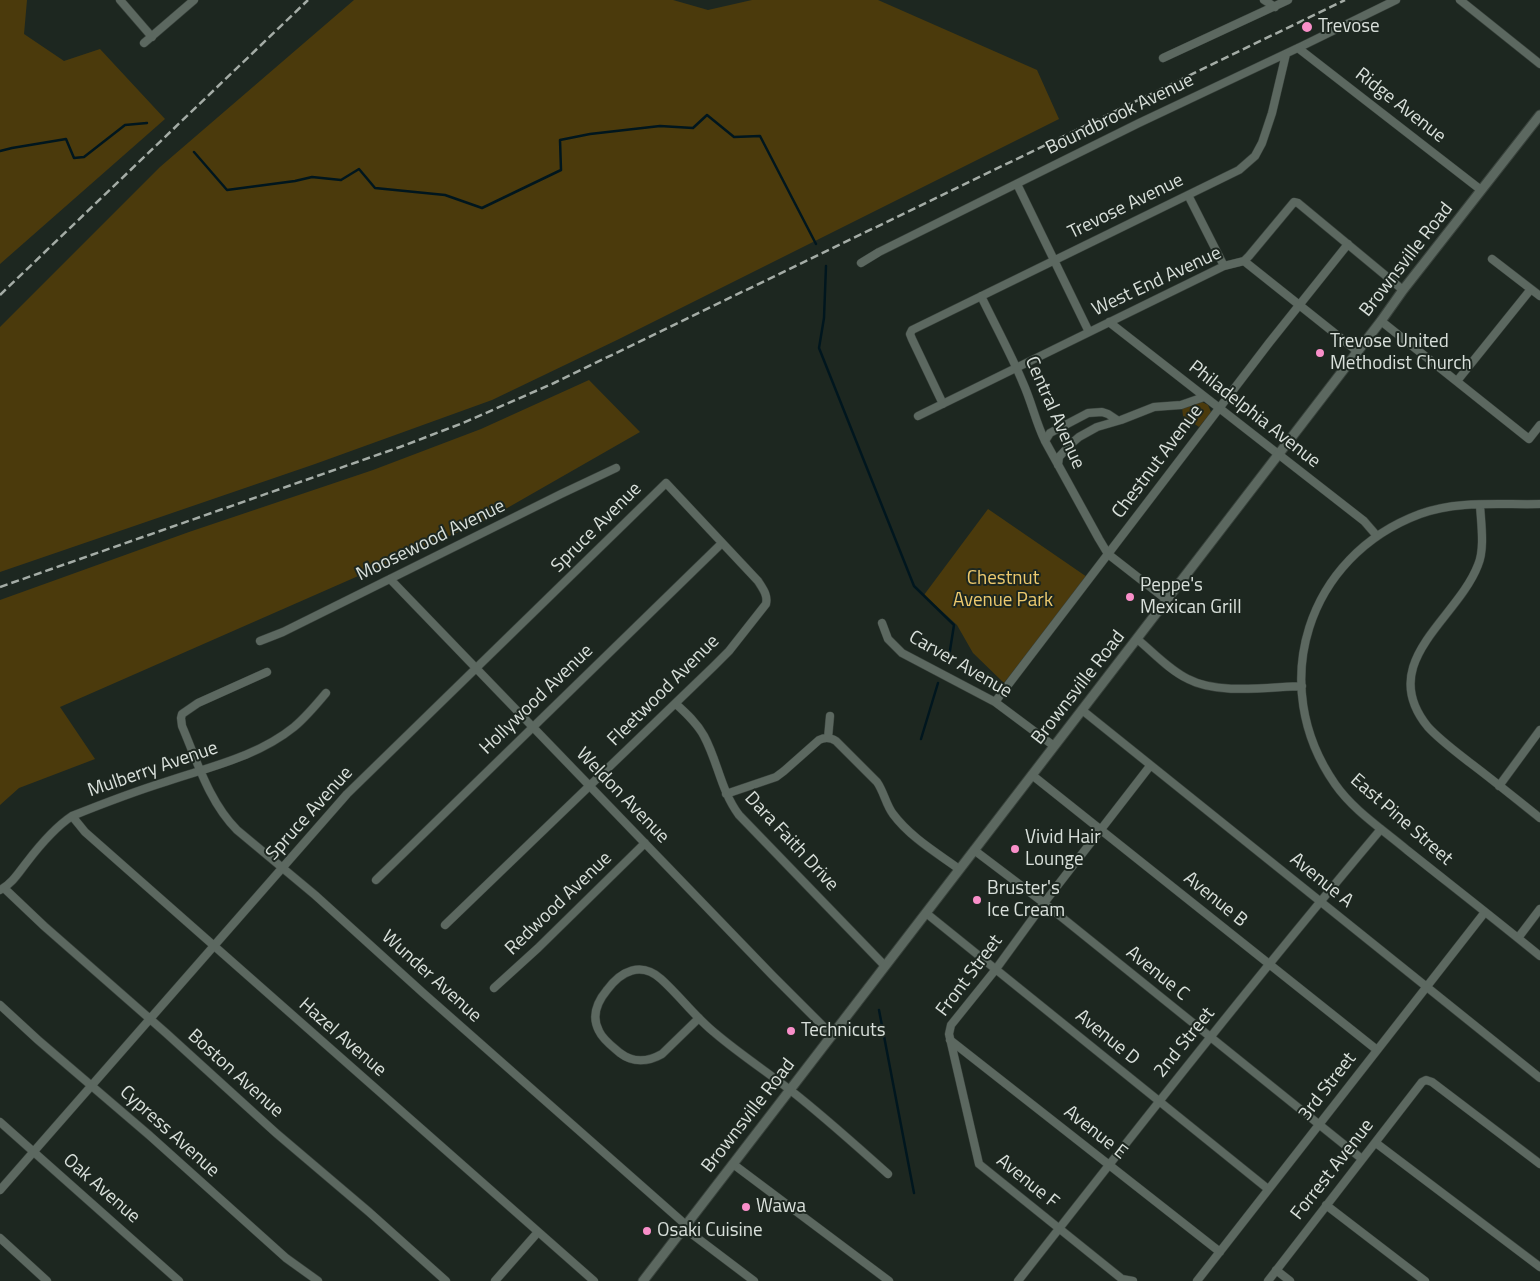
<!DOCTYPE html>
<html>
<head>
<meta charset="utf-8">
<style>
  body { margin:0 }
  canvas { display:block; background:#1d2720 }
</style>
</head>
<body>
<canvas width="1540" height="1281"></canvas>
<script>
const c = document.querySelector('canvas').getContext('2d');
c.lineJoin = 'round';
function fill(path, color) { c.fillStyle = color; c.fill(path, 'evenodd'); }
function stroke(path, color, width, dash) { c.strokeStyle = color; c.lineWidth = width; c.lineCap = dash ? 'butt' : 'round'; c.setLineDash(dash || []); c.stroke(path); }
function drawText(font, color, halo, rows, align = 'center') {
  c.font = font + ' "Titillium Web",sans-serif'; c.lineWidth = 4; c.setLineDash([]); c.textBaseline = 'middle'; c.strokeStyle = halo; c.fillStyle = color; for (const [text, x, y, turn = 0] of rows) {
    c.save(); c.translate(x, y); c.rotate((+turn || 0) * Math.PI / 180); c.textAlign = isNaN(turn) ? turn : align; if (halo) c.strokeText(text, 0, 0); c.fillText(text, 0, 0); c.restore();
  }
}
const built = new Path2D(`
  M 988,672 L 999,680 L 991,691 L 980,682 Z`);
const green = new Path2D(`
  M 0,0 L 27,0 L 24,34 L 64,61 L 100,49 L 165,119 L 0,264 Z
  M 354,0 L 673,0 L 708,10 L 752,0 L 878,0 L 1037,70 L 1059,119 L 617,340 L 492,400 L 315,464 L 0,572 L 0,327 L 160,167 Z
  M 589,380 L 640,432 L 488,519 L 60,707 L 95,759 L 19,788 L 0,805 L 0,600 L 189,532 L 373,470 L 481,429 Z
  M 1202,402 L 1208,405 L 1211,412 L 1199,427 L 1183,416 L 1182,407 Z
  M 988,509 L 1087,577 L 1004,683 L 973,653 L 957,625 L 924,595 Z`);
const stream = new Path2D(`
  M 0,151 L 12,148 L 66,139 L 74,158 L 84,157 L 125,125 L 147,123
  M 194,152 L 227,190 L 295,181 L 312,177 L 341,180 L 359,169 L 375,188 L 445,195 L 482,208 L 561,170 L 560,140 L 590,134 L 660,126 L 693,128 L 707,115 L 734,137 L 760,136 L 816,244
  M 826,266 L 824,318 L 819,348 L 914,586 L 954,625 L 948,663
  M 921,739 L 938,683
  M 879,1010 L 914,1193`);
const minor = new Path2D(`
  M 120,0 L 152,37
  M 1264,0 L 1275,7
  M 1460,0 L 1540,64
  M 144,43 L 194,0
  M 1298,48 L 1481,190
  M 1163,58 L 1288,0
  M 1017,184 L 1089,332
  M 1188,195 L 1224,266
  M 1492,259 L 1540,296
  M 1244,261 L 1357,351
  M 861,263 L 879,252 L 1139,123 L 1302,46 L 1396,0
  M 981,296 C 995,325 1011,354 1023,383 C 1032,403 1036,423 1045,441 L 1099,539 L 1108,554 L 1167,600
  M 1381,321 L 1529,439 L 1540,425
  M 1109,322 L 1364,521 L 1377,536
  M 1457,381 L 1531,289
  M 943,404 L 912,339 L 910,334 L 912,330 L 1239,170 L 1255,156 L 1262,143 L 1272,113 L 1286,54
  M 918,416 L 1224,266 L 1244,261 L 1249,256 L 1294,202 L 1298,203 L 1403,290
  M 1045,441 L 1050,433 L 1088,413 L 1102,412 L 1108,414 L 1117,420
  M 1058,465 L 1059,457 L 1072,443 L 1079,437 L 1097,427 L 1121,420 L 1154,407 L 1181,405 L 1204,397
  M 1540,504 C 1501,505 1457,500 1420,514 C 1307,556 1266,685 1335,784 C 1353,810 1382,829 1407,850 C 1451,885 1496,920 1540,956
  M 1480,505 C 1481,523 1485,549 1478,565 C 1457,620 1375,662 1428,727 C 1440,740 1455,751 1469,762 C 1493,780 1516,799 1540,818
  M 390,579 L 773,976 L 832,1035
  M 882,623 L 888,639 L 902,653 L 995,702 L 1054,746
  M 1137,639 C 1153,652 1169,670 1188,679 C 1218,695 1268,687 1302,686
  M 260,641 L 283,632 L 561,494 L 616,468
  M 267,672 L 198,703 L 182,714 L 181,718 L 182,726 C 197,761 209,802 237,830 L 315,895 L 422,992 L 686,1225
  M 995,702 L 1269,343 L 1348,244
  M 676,704 C 686,713 697,723 704,736 C 718,762 721,791 739,815 L 885,966
  M 1082,710 L 1540,1078
  M 828,738 L 830,716
  M 1032,775 L 1377,1050
  M 1499,786 L 1540,730
  M 726,794 L 776,777 L 784,771 L 819,740 C 825,737 830,737 836,741 L 877,782 C 884,792 886,805 893,814 C 910,837 937,853 959,869
  M 72,816 L 85,832 L 594,1281
  M 974,850 L 1044,903 L 1362,1159
  M 376,880 L 722,543
  M 4,888 L 44,926 L 166,1033 L 276,1133 L 369,1212 L 446,1281
  M 0,890 C 12,884 19,872 27,862 C 40,845 54,828 72,816 C 102,804 133,792 165,782 C 209,767 257,757 294,727 C 306,717 316,705 326,693
  M 926,913 L 1268,1189
  M 1518,938 L 1540,909
  M 494,988 L 538,948 L 645,843
  M 0,1005 L 38,1040 L 149,1135 L 286,1258 L 318,1281
  M 699,1018 L 662,1054 C 648,1062 633,1063 620,1053 C 613,1047 603,1040 599,1031 C 591,1016 597,1002 607,990 C 621,971 641,961 661,979 C 680,996 695,1017 715,1033 C 742,1056 772,1075 799,1097 C 830,1122 859,1148 888,1174
  M 950,1040 L 1220,1252
  M 0,1122 L 179,1281
  M 1376,1143 L 1540,1267
  M 733,1164 L 889,1281
  M 0,1190 L 347,794 L 666,483 L 758,581 C 763,589 768,595 766,604 L 729,651 L 714,666 L 445,925
  M 1326,1205 L 1425,1281
  M 684,1228 L 754,1281
  M 0,1238 L 47,1281
  M 1276,1270 L 1290,1281
  M 495,1281 L 538,1232
  M 1018,1281 C 1137,1129 1257,976 1381,829
  M 1133,1281 L 1122,1279 L 979,1164 L 949,1034 L 951,1025 L 996,969 L 1044,903 L 1150,766
  M 1197,1281 L 1485,912
  M 1268,1281 L 1422,1082 L 1426,1080 L 1432,1082 L 1540,1164`);
const tertiary = new Path2D(`
  M 643,1281 L 1381,321 L 1403,290 L 1540,115`);
const rail = new Path2D(`
  M 0,295 L 308,0
  M 0,587 L 400,447 L 463,423 L 554,383 L 1345,0`);
const markers = [
  [1307,27,6,"#f98fc9"],
  [1320,353,5,"#f98fc9"],
  [1130,597,5,"#f98fc9"],
  [1015,849,5,"#f98fc9"],
  [977,900,5,"#f98fc9"],
  [791,1031,5,"#f98fc9"],
  [746,1207,5,"#f98fc9"],
  [647,1231,5,"#f98fc9"]
];
const poiNames = [
  ["Trevose",1318,27],
  ["Trevose United",1330,342],
  ["Methodist Church",1330,364],
  ["Peppe's",1140,586],
  ["Mexican Grill",1140,608],
  ["Vivid Hair",1025,838],
  ["Lounge",1025,860],
  ["Bruster's",987,889],
  ["Ice Cream",987,911],
  ["Technicuts",801,1031],
  ["Wawa",756,1207],
  ["Osaki Cuisine",657,1231]
];
const streetNames = [
  ["Ridge Avenue",1400,106,38],
  ["Boundbrook Avenue",1120,115,-26],
  ["Trevose Avenue",1126,207,-26],
  ["Brownsville Road",1407,260,-52],
  ["West End Avenue",1157,282,-25],
  ["Central Avenue",1054,413,66],
  ["Philadelphia Avenue",1254,415,38],
  ["Chestnut Avenue",1158,462,-53],
  ["Spruce Avenue",597,528,-45],
  ["Moosewood Avenue",431,541,-26],
  ["Carver Avenue",960,665,30],
  ["Brownsville Road",1079,688,-52],
  ["Fleetwood Avenue",664,691,-45],
  ["Hollywood Avenue",537,700,-44],
  ["Mulberry Avenue",153,770,-19],
  ["Weldon Avenue",622,796,46],
  ["Spruce Avenue",310,814,-48],
  ["East Pine Street",1401,820,41],
  ["Dara Faith Drive",791,842,47],
  ["Avenue A",1321,881,39],
  ["Avenue B",1215,900,39],
  ["Redwood Avenue",559,904,-44],
  ["Avenue C",1157,974,39],
  ["Front Street",970,976,-53],
  ["Wunder Avenue",431,977,42],
  ["Hazel Avenue",342,1038,41],
  ["Avenue D",1107,1038,39],
  ["2nd Street",1185,1043,-51],
  ["Boston Avenue",235,1074,42],
  ["3rd Street",1328,1087,-52],
  ["Brownsville Road",749,1116,-52],
  ["Cypress Avenue",169,1132,42],
  ["Avenue E",1095,1133,38],
  ["Forrest Avenue",1333,1170,-52],
  ["Avenue F",1027,1182,39],
  ["Oak Avenue",101,1189,41]
];
const parkNames = [
  ["Chestnut",1003,579],
  ["Avenue Park",1003,601]
];
fill(built, '#213227');
fill(green, '#4b3a0c');
stroke(stream, '#00161e', 2.5);
stroke(minor, '#39423c', 9);
stroke(tertiary, '#39423c', 11);
stroke(minor, '#5c6860', 8);
stroke(tertiary, '#5c6860', 9);
stroke(rail, '#a4aca6', 2.5, [8, 4]);
for (const [x, y, r, color] of markers) { const dot = new Path2D(); dot.arc(x, y, r, 0, 2 * Math.PI); c.fillStyle = color; c.fill(dot); stroke(dot, '#1d2720', 2); }
drawText('19px', '#d9e0db', '#1d2720', poiNames, 'left');
drawText('19px', '#d9e0db', '#1d2720', streetNames);
drawText('19px', '#eeca6e', '#1d2720', parkNames);
</script>
</body>
</html>
